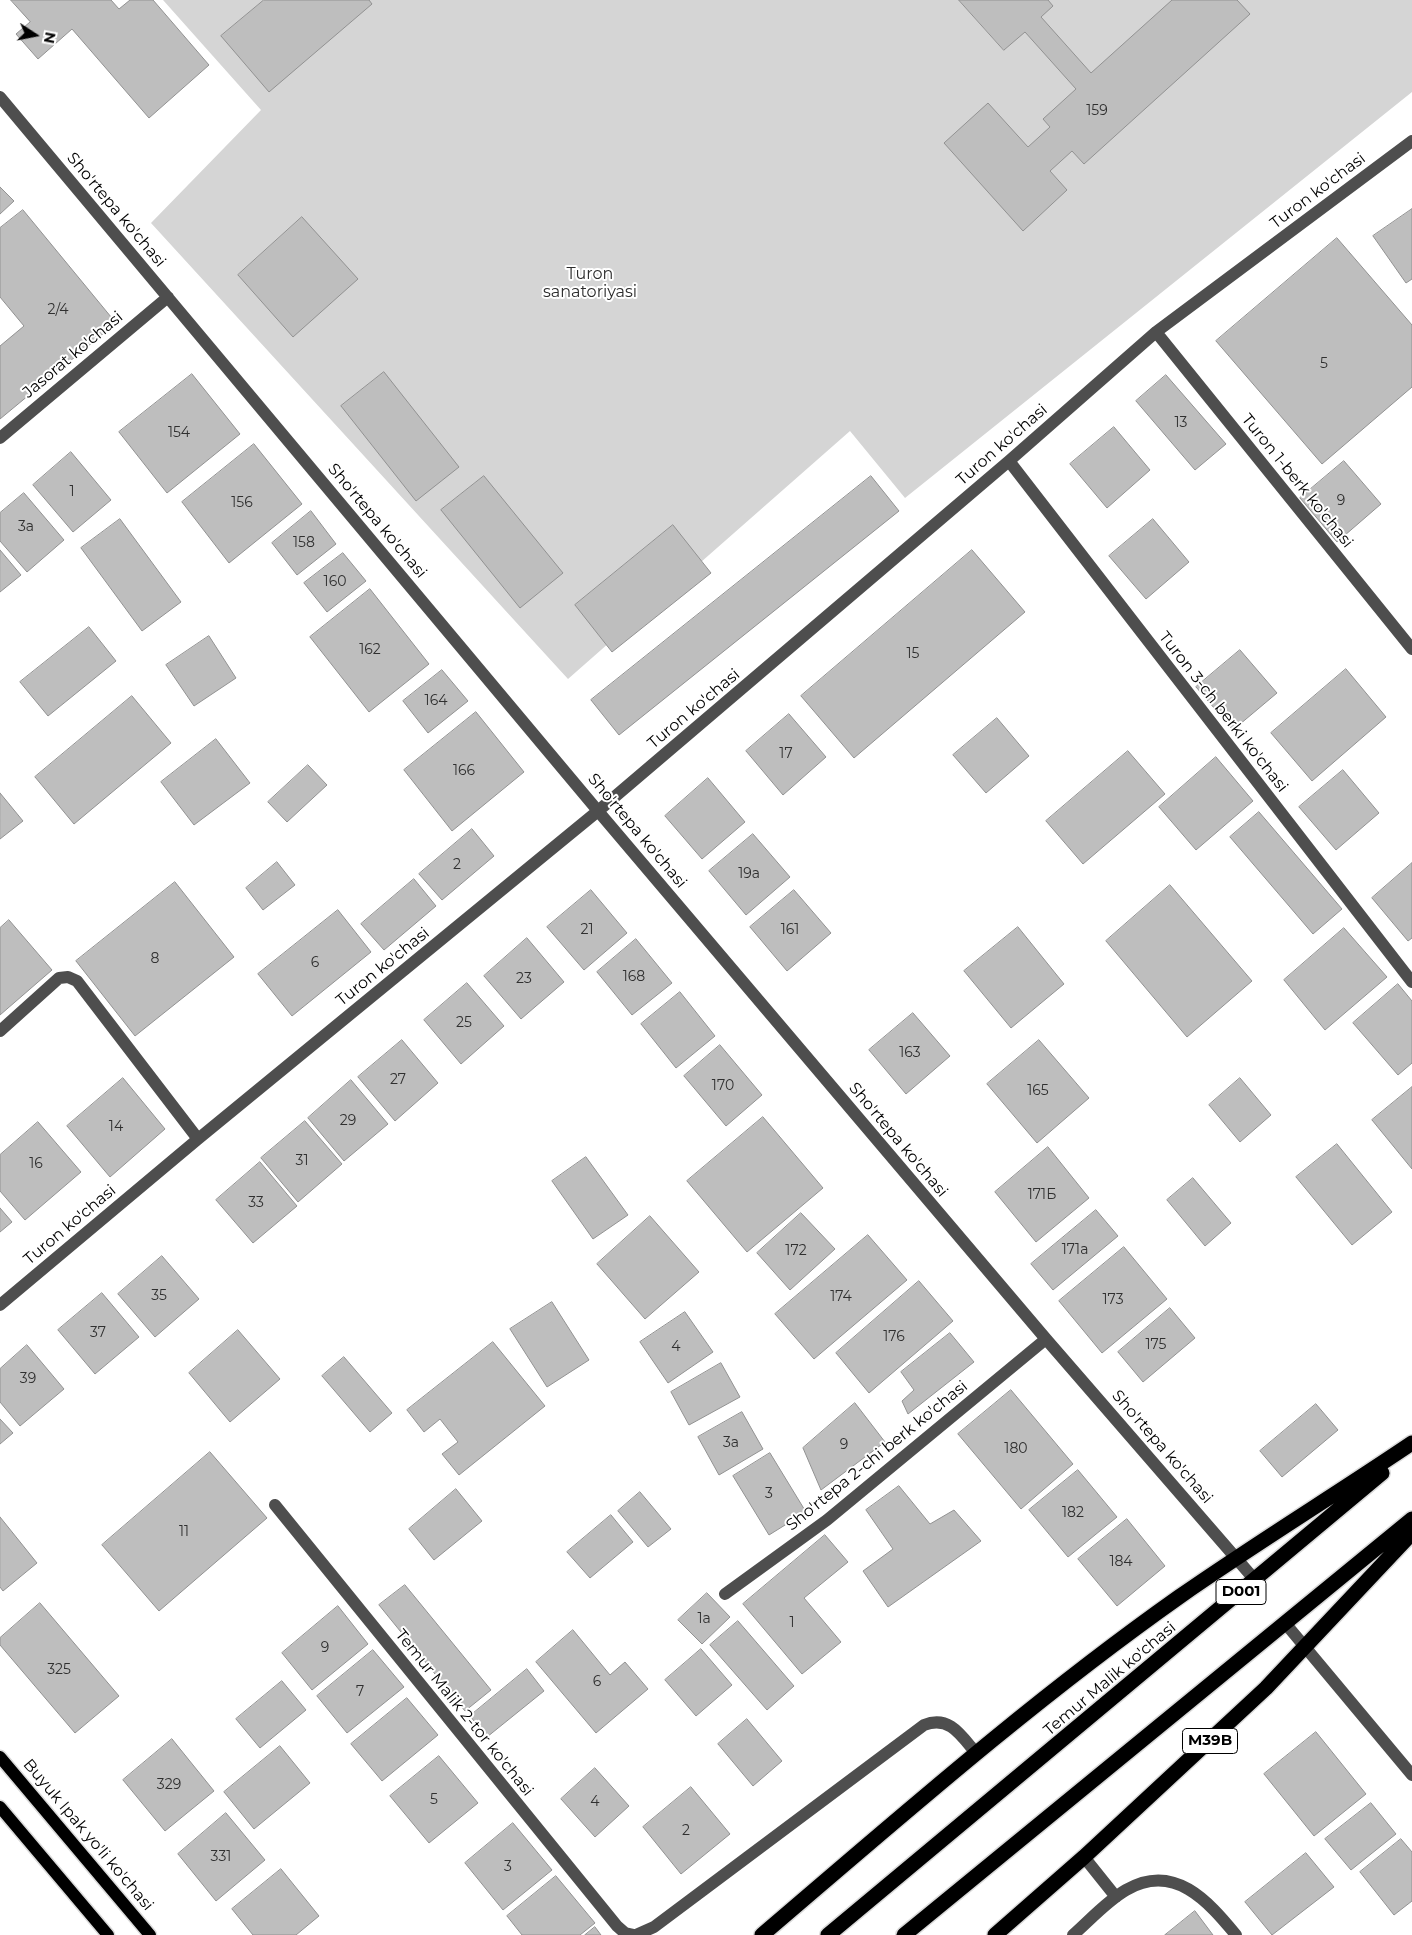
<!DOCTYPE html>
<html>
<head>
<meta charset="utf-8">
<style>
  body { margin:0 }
  #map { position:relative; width:1412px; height:1935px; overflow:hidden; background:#fff; font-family:Montserrat,sans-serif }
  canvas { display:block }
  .north { position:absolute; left:10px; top:10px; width:50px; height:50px; -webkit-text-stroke:4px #fff; paint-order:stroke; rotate:101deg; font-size:14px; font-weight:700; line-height:20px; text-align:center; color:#000 }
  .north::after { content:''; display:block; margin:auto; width:18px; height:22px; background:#000; clip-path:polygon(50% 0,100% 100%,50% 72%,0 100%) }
</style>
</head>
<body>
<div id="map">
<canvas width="1412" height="1935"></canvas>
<div class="north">N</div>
</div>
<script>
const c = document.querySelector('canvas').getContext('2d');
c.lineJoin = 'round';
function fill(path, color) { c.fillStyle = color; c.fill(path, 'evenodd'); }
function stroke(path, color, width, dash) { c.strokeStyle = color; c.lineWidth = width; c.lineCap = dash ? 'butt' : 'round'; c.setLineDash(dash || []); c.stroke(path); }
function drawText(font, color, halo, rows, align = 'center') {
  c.font = font + ' Montserrat,sans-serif'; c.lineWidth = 4; c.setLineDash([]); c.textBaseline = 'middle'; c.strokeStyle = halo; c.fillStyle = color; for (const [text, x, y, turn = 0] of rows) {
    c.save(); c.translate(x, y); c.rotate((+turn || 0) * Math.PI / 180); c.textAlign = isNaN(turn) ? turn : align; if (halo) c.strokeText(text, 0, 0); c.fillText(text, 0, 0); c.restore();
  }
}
const green = new Path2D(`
  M 163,0 L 1412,0 L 1412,92 L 905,498 L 850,431 L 568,679 L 151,223 L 261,110 Z`);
const building = new Path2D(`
  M 11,0 L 111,0 L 119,9 L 130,0 L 153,0 L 209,65 L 149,118 L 72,29 L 38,59 L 16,34 L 30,22 Z
  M 264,0 L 369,0 L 372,4 L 269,92 L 221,36 Z
  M 959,0 L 1048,0 L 1053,6 L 1041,17 L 1091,73 L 1172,0 L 1237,0 L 1250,14 L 1084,164 L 1072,151 L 1050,171 L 1067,190 L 1023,231 L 944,143 L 988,103 L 1028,147 L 1050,127 L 1043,119 L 1076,89 L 1025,32 L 1004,50 Z
  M 0,187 L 14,201 L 0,214 Z
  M 1412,209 L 1412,279 L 1406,283 L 1373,236 Z
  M 23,210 L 116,323 L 0,419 L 0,346 L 24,326 L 0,297 L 0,228 Z
  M 302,217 L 358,279 L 293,337 L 238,275 Z
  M 1337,238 L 1412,325 L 1412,387 L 1322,464 L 1216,341 Z
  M 384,372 L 459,467 L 416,501 L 341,406 Z
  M 192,374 L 240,434 L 167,493 L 119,432 Z
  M 1166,375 L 1226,444 L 1195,470 L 1136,401 Z
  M 1114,427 L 1150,470 L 1107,508 L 1070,464 Z
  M 254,444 L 302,504 L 229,563 L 182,502 Z
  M 71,452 L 111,500 L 73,532 L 33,485 Z
  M 1344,461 L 1381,504 L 1337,542 L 1300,498 Z
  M 484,476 L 563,573 L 520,608 L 441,510 Z
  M 871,476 L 899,511 L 619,735 L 591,700 Z
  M 24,493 L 64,540 L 27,572 L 0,541 L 0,513 Z
  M 311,511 L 336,544 L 297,575 L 272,543 Z
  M 120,519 L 181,602 L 142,631 L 81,548 Z
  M 1153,519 L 1189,562 L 1146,599 L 1109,556 Z
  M 673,525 L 711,573 L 612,652 L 575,605 Z
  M 0,550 L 21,575 L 0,592 Z
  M 972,550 L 1025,612 L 854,758 L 801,696 Z
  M 343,553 L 366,581 L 327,612 L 304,583 Z
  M 370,589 L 429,664 L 369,712 L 310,637 Z
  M 89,627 L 116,661 L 48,716 L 20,682 Z
  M 209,636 L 236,678 L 194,706 L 166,665 Z
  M 1240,650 L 1277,693 L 1233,730 L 1196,687 Z
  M 1346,669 L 1386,717 L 1312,781 L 1271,733 Z
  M 442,670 L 468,701 L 428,733 L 403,701 Z
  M 132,696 L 171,743 L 74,824 L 35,777 Z
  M 476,712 L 524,772 L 452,831 L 404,770 Z
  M 789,714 L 826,757 L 783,795 L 746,751 Z
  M 997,718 L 1029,756 L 986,793 L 953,755 Z
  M 216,739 L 250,783 L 194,825 L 161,782 Z
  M 1128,751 L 1165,794 L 1083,864 L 1046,821 Z
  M 1216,757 L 1253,801 L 1196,850 L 1159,807 Z
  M 308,765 L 327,785 L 287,822 L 268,802 Z
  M 1343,770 L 1379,813 L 1336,850 L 1299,807 Z
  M 708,778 L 745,822 L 702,859 L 665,816 Z
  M 0,793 L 23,821 L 0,839 Z
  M 1259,812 L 1342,909 L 1313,934 L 1230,837 Z
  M 472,829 L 494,856 L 442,900 L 419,874 Z
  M 753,834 L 790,877 L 746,915 L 709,871 Z
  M 277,862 L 295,885 L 263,910 L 246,888 Z
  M 1412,863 L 1412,938 L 1408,941 L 1372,898 Z
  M 414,879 L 436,906 L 384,950 L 361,924 Z
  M 175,882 L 234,957 L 135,1036 L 76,961 Z
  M 1170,885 L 1252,981 L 1187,1037 L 1106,941 Z
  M 591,890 L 627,933 L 584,970 L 547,927 Z
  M 794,890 L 831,933 L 787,971 L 750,927 Z
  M 338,910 L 371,952 L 292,1016 L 258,974 Z
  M 9,920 L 52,970 L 0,1015 L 0,928 Z
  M 1018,927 L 1064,984 L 1011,1028 L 964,971 Z
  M 1344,928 L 1387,977 L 1325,1030 L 1284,980 Z
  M 527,938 L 564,982 L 521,1019 L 484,976 Z
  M 636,939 L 672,983 L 632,1015 L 597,972 Z
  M 467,983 L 504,1026 L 461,1064 L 424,1020 Z
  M 1398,984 L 1412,1001 L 1412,1063 L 1398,1075 L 1353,1023 Z
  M 680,992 L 715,1036 L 676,1068 L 641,1024 Z
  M 913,1013 L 950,1056 L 906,1094 L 869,1050 Z
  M 402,1040 L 438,1083 L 395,1121 L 358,1077 Z
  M 1039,1040 L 1089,1098 L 1037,1143 L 987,1084 Z
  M 720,1045 L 762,1095 L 726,1126 L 684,1076 Z
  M 123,1078 L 165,1129 L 110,1177 L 67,1126 Z
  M 1240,1078 L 1271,1115 L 1240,1142 L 1209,1105 Z
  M 351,1080 L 388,1124 L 344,1161 L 308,1118 Z
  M 1412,1087 L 1412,1169 L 1372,1120 Z
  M 763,1117 L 823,1188 L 747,1252 L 687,1181 Z
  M 305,1121 L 342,1164 L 298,1202 L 261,1158 Z
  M 38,1122 L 81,1172 L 25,1220 L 0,1191 L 0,1155 Z
  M 1337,1144 L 1392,1212 L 1352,1245 L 1296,1177 Z
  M 1048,1147 L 1089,1198 L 1036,1242 L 995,1192 Z
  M 586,1157 L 628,1215 L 593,1239 L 552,1181 Z
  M 260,1162 L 297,1206 L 253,1243 L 216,1200 Z
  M 1193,1178 L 1231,1223 L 1205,1246 L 1167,1200 Z
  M 0,1208 L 12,1222 L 0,1232 Z
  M 1096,1210 L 1118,1236 L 1053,1290 L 1031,1264 Z
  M 801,1213 L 835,1249 L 790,1290 L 757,1253 Z
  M 650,1216 L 699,1272 L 645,1319 L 597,1264 Z
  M 868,1235 L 907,1280 L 814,1359 L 775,1314 Z
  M 1124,1247 L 1167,1299 L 1102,1353 L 1059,1301 Z
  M 162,1256 L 199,1299 L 155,1337 L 118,1294 Z
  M 919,1281 L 953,1321 L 869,1393 L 836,1353 Z
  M 102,1293 L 139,1337 L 95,1374 L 58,1330 Z
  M 552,1302 L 589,1360 L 547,1387 L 510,1329 Z
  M 1170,1308 L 1195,1338 L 1143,1382 L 1118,1352 Z
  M 685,1312 L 713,1352 L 668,1383 L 640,1342 Z
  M 238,1330 L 280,1379 L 230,1422 L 189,1373 Z
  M 950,1333 L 974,1362 L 908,1414 L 902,1401 L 914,1390 L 901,1372 Z
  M 493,1342 L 545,1406 L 459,1475 L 442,1454 L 458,1442 L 440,1419 L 424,1432 L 407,1410 Z
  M 27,1345 L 64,1389 L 20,1426 L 0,1402 L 0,1369 Z
  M 344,1357 L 392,1413 L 370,1432 L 322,1376 Z
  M 721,1363 L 740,1397 L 689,1425 L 671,1392 Z
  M 1011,1390 L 1073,1464 L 1021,1509 L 958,1434 Z
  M 855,1403 L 885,1442 L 821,1490 L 803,1448 Z
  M 1316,1404 L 1338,1430 L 1282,1477 L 1260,1451 Z
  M 742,1412 L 763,1449 L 719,1475 L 698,1437 Z
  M 0,1419 L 13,1433 L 0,1444 Z
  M 210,1452 L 267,1518 L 159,1611 L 102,1545 Z
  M 770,1453 L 806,1512 L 769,1535 L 733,1476 Z
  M 1078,1470 L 1117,1517 L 1068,1557 L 1029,1510 Z
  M 899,1486 L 930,1524 L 954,1510 L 981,1541 L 888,1607 L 863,1571 L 893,1549 L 866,1510 Z
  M 456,1489 L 482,1521 L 434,1560 L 409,1529 Z
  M 640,1492 L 671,1529 L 648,1547 L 618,1511 Z
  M 611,1515 L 633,1542 L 590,1578 L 567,1552 Z
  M 0,1517 L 37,1563 L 3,1591 L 0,1587 Z
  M 1127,1519 L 1165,1566 L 1117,1606 L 1078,1559 Z
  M 825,1535 L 848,1562 L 804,1598 L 841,1642 L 802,1674 L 743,1604 Z
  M 405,1585 L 491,1690 L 465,1711 L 379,1605 Z
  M 707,1593 L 730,1617 L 702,1644 L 678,1620 Z
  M 40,1603 L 119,1696 L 75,1733 L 0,1645 L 0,1638 Z
  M 338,1606 L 368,1644 L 312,1690 L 282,1653 Z
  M 738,1621 L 794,1686 L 767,1710 L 710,1645 Z
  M 573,1630 L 610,1675 L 625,1662 L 648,1689 L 596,1733 L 536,1662 Z
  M 701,1649 L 732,1685 L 696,1716 L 665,1680 Z
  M 373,1650 L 404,1687 L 347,1733 L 317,1696 Z
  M 527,1669 L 544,1691 L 487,1737 L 470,1716 Z
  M 282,1681 L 306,1710 L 260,1748 L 236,1719 Z
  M 407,1698 L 438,1735 L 382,1781 L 351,1744 Z
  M 747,1719 L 782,1761 L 753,1786 L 718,1744 Z
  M 1316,1732 L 1366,1794 L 1314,1836 L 1264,1774 Z
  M 172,1739 L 214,1791 L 165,1831 L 123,1780 Z
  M 280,1746 L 310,1783 L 254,1829 L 224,1792 Z
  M 439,1756 L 478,1803 L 429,1843 L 390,1796 Z
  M 595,1768 L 629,1806 L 595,1837 L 561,1799 Z
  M 691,1787 L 730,1834 L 681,1874 L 643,1827 Z
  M 1371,1803 L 1396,1834 L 1351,1870 L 1325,1839 Z
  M 226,1813 L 265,1860 L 216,1901 L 178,1854 Z
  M 513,1823 L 552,1870 L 503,1910 L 465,1863 Z
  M 1401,1839 L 1412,1852 L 1412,1901 L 1394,1915 L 1360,1872 Z
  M 1306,1853 L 1334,1887 L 1272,1935 L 1245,1902 Z
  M 281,1869 L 319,1916 L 296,1935 L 253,1935 L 232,1909 Z
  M 556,1876 L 595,1923 L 580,1935 L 522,1935 L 507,1916 Z
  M 1195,1911 L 1213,1935 L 1165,1935 Z
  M 595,1927 L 601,1935 L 585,1935 Z`);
const minor = new Path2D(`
  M 0,97 L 598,811 L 1046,1339 L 1255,1580
  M 1156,332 L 1412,649
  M 0,438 L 168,297
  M 1009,461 L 1412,982
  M 0,1031 L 59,978 L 68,977 L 77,981 L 198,1139
  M 0,1305 L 198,1139 L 598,811 L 1009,461 L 1156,332 L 1412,141
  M 275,1505 L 617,1926 L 625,1933 L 634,1935
  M 725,1594 L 827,1520 L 1046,1339
  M 1285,1623 L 1412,1775
  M 1084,1857 L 1116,1897
  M 636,1935 L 654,1927 L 924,1725 C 949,1715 961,1735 975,1752
  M 1073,1935 C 1090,1920 1107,1901 1126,1890 C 1174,1862 1208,1901 1236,1935`);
const major = new Path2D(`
  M 0,1757 L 150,1935
  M 0,1807 L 108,1935`);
const highway = new Path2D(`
  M 762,1935 C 898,1819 1033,1700 1179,1597 C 1255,1544 1335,1495 1412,1443
  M 828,1935 L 1382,1473
  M 904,1935 L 1412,1519
  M 995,1935 L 1084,1857 L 1266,1688 L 1412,1533`);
const numberNames = [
  ["159",1097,111],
  ["2/4",58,310],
  ["5",1324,364],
  ["13",1181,423],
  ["154",179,433],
  ["1",72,492],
  ["9",1341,501],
  ["156",242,503],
  ["3а",26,527],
  ["158",304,543],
  ["160",335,582],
  ["162",370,650],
  ["15",913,654],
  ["164",436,701],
  ["17",786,754],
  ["166",464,771],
  ["2",457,865],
  ["19а",749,874],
  ["21",587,930],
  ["161",790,930],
  ["8",155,959],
  ["6",315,963],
  ["168",634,977],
  ["23",524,979],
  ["25",464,1023],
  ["163",910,1053],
  ["27",398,1080],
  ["170",723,1086],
  ["165",1038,1091],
  ["29",348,1121],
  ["14",116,1127],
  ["31",302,1161],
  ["16",36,1164],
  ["171Б",1042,1195],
  ["33",256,1203],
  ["171а",1075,1250],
  ["172",796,1251],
  ["35",159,1296],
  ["174",841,1297],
  ["173",1113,1300],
  ["37",98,1333],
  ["176",894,1337],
  ["175",1156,1345],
  ["4",676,1347],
  ["39",28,1379],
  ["3а",731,1443],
  ["9",844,1445],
  ["180",1016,1449],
  ["3",769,1494],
  ["182",1073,1513],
  ["11",184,1532],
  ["184",1121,1562],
  ["1а",704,1619],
  ["1",792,1623],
  ["9",325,1648],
  ["325",59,1670],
  ["6",597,1682],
  ["7",360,1692],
  ["329",169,1785],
  ["5",434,1800],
  ["4",595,1802],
  ["2",686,1831],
  ["331",221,1857],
  ["3",508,1867]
];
const shields = [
  [1241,1592,50],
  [1210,1741,55]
];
const shieldNames = [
  ["D001",1241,1592],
  ["M39B",1210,1741]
];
const streetNames = [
  ["Turon ko'chasi",1318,191,-37],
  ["Sho'rtepa ko'chasi",116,210,50],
  ["Jasorat ko'chasi",73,355,-40],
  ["Turon ko'chasi",1002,445,-41],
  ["Turon 1-berk ko'chasi",1297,481,51],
  ["Sho'rtepa ko'chasi",377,521,50],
  ["Turon ko'chasi",694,709,-40],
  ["Turon 3-ch berki ko'chasi",1223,712,52],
  ["Sho'rtepa ko'chasi",637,831,50],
  ["Turon ko'chasi",383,967,-39],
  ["Sho'rtepa ko'chasi",898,1140,50],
  ["Turon ko'chasi",70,1225,-40],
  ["Sho'rtepa ko'chasi",1162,1447,49],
  ["Sho'rtepa 2-chi berk ko'chasi",877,1456,-39],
  ["Temur Malik ko'chasi",1110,1679,-40],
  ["Temur Malik 2-tor ko'chasi",464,1713,51],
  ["Buyuk Ipak yo'li ko'chasi",88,1835,50]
];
const parkNames = [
  ["Turon",590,274],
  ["sanatoriyasi",590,292]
];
fill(green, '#d5d5d5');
fill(building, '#bebebe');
stroke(building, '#929292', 1);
stroke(major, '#dbdbdb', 15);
stroke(highway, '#dbdbdb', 18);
stroke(minor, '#4e4e4e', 12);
stroke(major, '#000', 12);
stroke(highway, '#000', 15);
drawText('14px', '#303030', null, numberNames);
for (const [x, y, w] of shields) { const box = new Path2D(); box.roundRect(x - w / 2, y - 12.5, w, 25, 4); c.fillStyle = '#fff'; c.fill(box); stroke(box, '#000', 1); }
drawText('bold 15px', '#000', null, shieldNames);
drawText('16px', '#000', '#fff', streetNames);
drawText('16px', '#2c2c2c', '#fff', parkNames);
</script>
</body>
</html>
